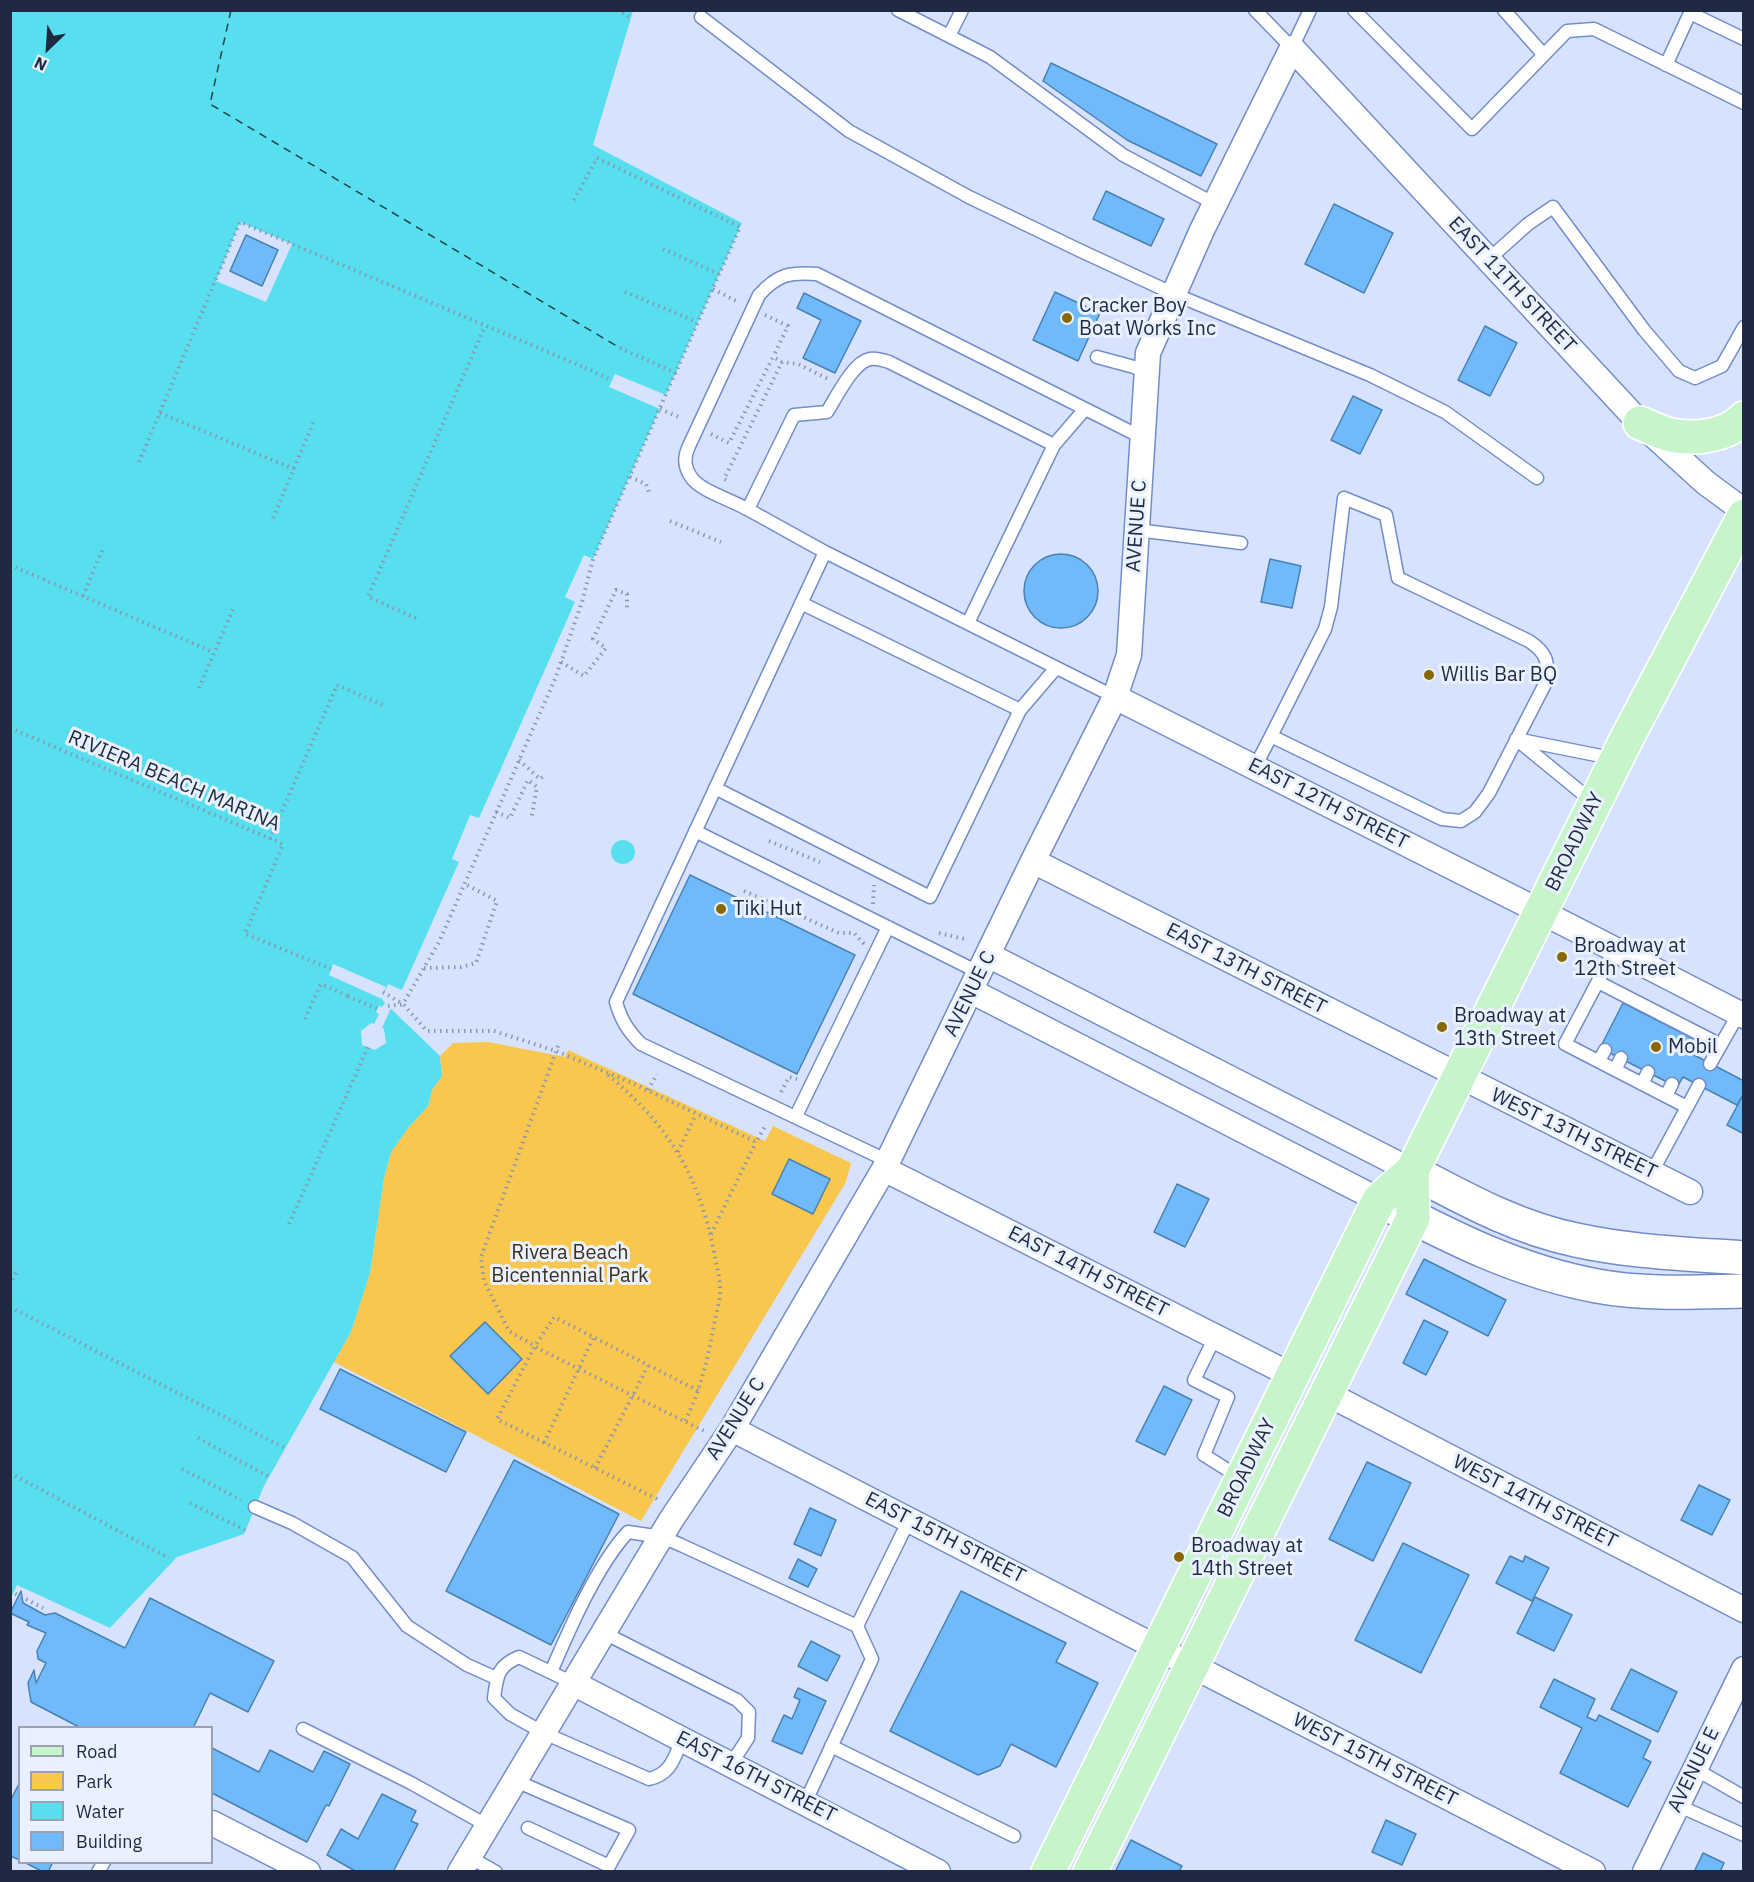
<!DOCTYPE html>
<html>
<head>
<meta charset="utf-8">
<style>
  body { margin:0 }
  #map { position:relative; width:1754px; height:1882px; overflow:hidden; background:#d7e3fe; font-family:"IBM Plex Sans",sans-serif }
  canvas { display:block }
  .frame { position:absolute; inset:0; border:12px solid #1f2a42; pointer-events:none }
  .legend { position:absolute; left:18px; top:1726px; width:195px; height:138px; box-sizing:border-box; background:#eaf1fe; border:2px solid #99a1b3; margin:0; padding:8px 10px; list-style:none; font-size:18px; color:#1f2a42 }
  .legend li { display:flex; align-items:center; gap:12px; height:30px }
  .legend b { width:30px; border:2px solid #99a1b3 }
  .north { position:absolute; left:18px; top:18px; width:60px; height:60px; -webkit-text-stroke:4px #eaf1fe; paint-order:stroke; rotate:205deg; font-size:16px; font-weight:700; line-height:24px; text-align:center; color:#1f2a42 }
  .north::after { content:''; display:block; margin:auto; width:21px; height:27px; background:#1f2a42; clip-path:polygon(50% 0,100% 100%,50% 72%,0 100%) }
</style>
</head>
<body>
<div id="map">
<canvas width="1754" height="1882"></canvas>
<div class="frame"></div>
<ul class="legend">
<li><b style="height:8px;background:#c8f4cb"></b>Road</li>
<li><b style="height:16px;background:#f9c74d"></b>Park</li>
<li><b style="height:16px;background:#57dfef"></b>Water</li>
<li><b style="height:16px;background:#70bafa"></b>Building</li>
</ul>
<div class="north">N</div>
</div>
<script>
const c = document.querySelector('canvas').getContext('2d');
c.lineJoin = 'round';
function fill(path, color) { c.fillStyle = color; c.fill(path, 'evenodd'); }
function stroke(path, color, width, dash) { c.strokeStyle = color; c.lineWidth = width; c.lineCap = dash ? 'butt' : 'round'; c.setLineDash(dash || []); c.stroke(path); }
function drawText(font, color, halo, rows, align = 'center') {
  c.font = font + ' "IBM Plex Sans",sans-serif'; c.lineWidth = 6; c.setLineDash([]); c.textBaseline = 'middle'; c.strokeStyle = halo; c.fillStyle = color; for (const [text, x, y, turn = 0] of rows) {
    c.save(); c.translate(x, y); c.rotate((+turn || 0) * Math.PI / 180); c.textAlign = isNaN(turn) ? turn : align; if (halo) c.strokeText(text, 0, 0); c.fillText(text, 0, 0); c.restore();
  }
}
const green = new Path2D(`
  M 488,1042 L 565,1057 L 568,1050 L 765,1141 L 773,1126 L 851,1163 L 846,1182 L 641,1521 L 334,1362 L 351,1332 L 370,1273 L 384,1178 L 391,1152 L 408,1128 L 428,1106 L 432,1090 L 442,1076 L 440,1056 L 453,1043 Z`);
const water = new Path2D(`
  M 11,11 L 633,11 L 593,145 L 742,223 L 593,559 L 584,555 L 565,597 L 575,602 L 479,818 L 470,815 L 452,859 L 459,862 L 402,990 L 388,984 L 382,999 L 385,1003 L 440,1056 L 442,1076 L 432,1090 L 428,1106 L 408,1128 L 391,1152 L 384,1178 L 370,1273 L 351,1332 L 264,1486 L 244,1534 L 177,1557 L 110,1628 L 17,1585 L 11,1598 Z
  M611 852a12 12 0 1 1 24 0a12 12 0 1 1-24 0Z`);
const pier = new Path2D(`
  M 240,222 L 292,244 L 266,302 L 216,281 Z
  M 615,374 L 666,395 L 660,409 L 609,387 Z
  M 333,964 L 386,987 L 382,999 L 329,975 Z
  M 385,1003 L 391,1008 L 382,1028 L 384,1029 L 386,1043 L 375,1050 L 362,1045 L 361,1031 L 371,1023 L 374,1024 L 379,1014 L 376,1012 L 379,1006 L 382,1007 Z`);
const ferry = new Path2D(`
  M 231,10 L 210,104 L 620,348`);
const building = new Path2D(`
  M 1051,63 L 1217,144 L 1201,176 L 1127,140 L 1043,81 Z
  M 1106,191 L 1164,219 L 1151,246 L 1093,219 Z
  M 1334,204 L 1393,233 L 1364,293 L 1305,264 Z
  M 246,235 L 278,250 L 262,286 L 230,271 Z
  M 1055,292 L 1100,313 L 1078,361 L 1033,340 Z
  M 804,293 L 861,321 L 835,373 L 803,358 L 821,320 L 797,308 Z
  M 1485,326 L 1517,343 L 1490,396 L 1458,380 Z
  M 1353,396 L 1382,410 L 1360,454 L 1331,440 Z
  M1024 591a37 37 0 1 1 74 0a37 37 0 1 1-74 0Z
  M 1270,559 L 1301,566 L 1292,608 L 1261,602 Z
  M 690,875 L 855,955 L 797,1074 L 633,994 Z
  M 1623,1003 L 1700,1042 L 1694,1055 L 1744,1081 L 1744,1093 L 1737,1105 L 1683,1077 L 1677,1087 L 1600,1048 Z
  M 1744,1093 L 1744,1134 L 1727,1125 Z
  M 789,1159 L 830,1179 L 813,1214 L 772,1194 Z
  M 1177,1184 L 1209,1199 L 1185,1247 L 1154,1232 Z
  M 1424,1259 L 1506,1300 L 1488,1336 L 1406,1294 Z
  M 1424,1320 L 1448,1332 L 1426,1375 L 1403,1363 Z
  M 485,1322 L 522,1359 L 488,1394 L 450,1356 Z
  M 340,1369 L 466,1432 L 446,1472 L 320,1409 Z
  M 1164,1386 L 1192,1400 L 1165,1455 L 1136,1441 Z
  M 514,1460 L 619,1514 L 551,1645 L 446,1591 Z
  M 1367,1462 L 1411,1483 L 1373,1561 L 1329,1539 Z
  M 1699,1485 L 1730,1500 L 1712,1535 L 1681,1520 Z
  M 810,1508 L 836,1520 L 821,1556 L 794,1544 Z
  M 1403,1543 L 1469,1575 L 1421,1673 L 1355,1640 Z
  M 1510,1556 L 1523,1562 L 1525,1556 L 1549,1568 L 1532,1601 L 1496,1583 Z
  M 798,1559 L 817,1569 L 808,1587 L 789,1578 Z
  M 21,1591 L 23,1603 L 45,1615 L 55,1613 L 125,1648 L 150,1598 L 274,1661 L 248,1712 L 210,1693 L 193,1728 L 81,1728 L 31,1702 L 28,1683 L 34,1670 L 36,1683 L 46,1663 L 38,1659 L 37,1651 L 46,1633 L 27,1625 L 29,1622 L 10,1613 Z
  M 961,1591 L 1066,1643 L 1056,1662 L 1098,1683 L 1056,1767 L 1011,1744 L 1000,1766 L 978,1775 L 890,1731 Z
  M 1535,1597 L 1572,1615 L 1554,1651 L 1517,1633 Z
  M 811,1641 L 840,1656 L 827,1681 L 798,1666 Z
  M 1631,1669 L 1677,1692 L 1658,1732 L 1611,1709 Z
  M 1554,1679 L 1595,1699 L 1587,1717 L 1596,1721 L 1599,1715 L 1651,1741 L 1643,1758 L 1651,1762 L 1628,1807 L 1560,1773 L 1582,1728 L 1540,1707 Z
  M 798,1688 L 826,1701 L 802,1754 L 772,1741 L 784,1715 L 792,1719 L 800,1700 L 794,1697 Z
  M 212,1748 L 259,1772 L 270,1750 L 313,1772 L 324,1751 L 350,1764 L 329,1806 L 326,1805 L 307,1842 L 212,1793 Z
  M 20,1782 L 20,1860 L 10,1856 L 10,1801 Z
  M 382,1794 L 416,1811 L 411,1821 L 418,1824 L 393,1872 L 357,1872 L 327,1855 L 341,1829 L 358,1839 Z
  M 1386,1820 L 1416,1834 L 1402,1865 L 1372,1852 Z
  M 1131,1840 L 1182,1866 L 1179,1872 L 1115,1872 Z
  M 1703,1853 L 1724,1863 L 1720,1872 L 1694,1872 Z
  M 24,1862 L 53,1862 L 48,1872 L 43,1872 Z`);
const path = new Path2D(`
  M 617,10 L 631,18
  M 574,200 L 597,158 L 740,227 L 593,559 L 582,602 L 555,679 L 439,942 L 403,1004 L 427,1031 L 494,1031 L 556,1051 L 632,1083 L 756,1142 L 766,1125
  M 663,249 L 719,274
  M 713,289 L 736,301
  M 625,292 L 697,322
  M 765,315 L 788,326 L 773,357
  M 620,348 L 676,373
  M 585,368 L 612,380
  M 660,409 L 681,418
  M 160,413 L 294,469
  M 711,434 L 729,443 L 773,357 L 782,362 L 798,364 L 830,380
  M 139,462 L 240,222 L 586,368
  M 630,477 L 646,484 L 649,492
  M 726,480 L 724,479 L 782,362
  M 273,518 L 314,421
  M 670,521 L 721,542
  M 10,565 L 213,652
  M 83,596 L 104,546
  M 416,618 L 368,597 L 485,326
  M 561,662 L 584,676 L 606,648 L 593,639 L 616,590 L 627,594 L 627,608
  M 199,688 L 233,609
  M 10,728 L 283,844 L 245,934 L 331,969
  M 519,760 L 540,779 L 546,774
  M 496,812 L 510,818 L 528,780 L 537,787 L 531,820
  M 270,839 L 337,685 L 385,706
  M 769,841 L 820,862
  M 744,891 L 839,933 L 854,933 L 864,944
  M 873,904 L 874,885
  M 939,933 L 965,939
  M 424,968 L 461,967 L 476,963 L 497,901 L 465,884
  M 383,992 L 403,1004
  M 348,996 L 377,1009
  M 388,1006 L 403,1004
  M 305,1019 L 321,984 L 350,997
  M 558,1046 L 481,1257 L 484,1281 L 509,1331 L 543,1351 L 704,1431
  M 608,1075 C 668,1125 699,1175 714,1252 C 716,1264 720,1276 720,1288 C 721,1298 717,1310 715,1320 C 708,1357 702,1387 685,1421
  M 648,1090 L 657,1074
  M 781,1092 L 789,1077 L 797,1079
  M 678,1152 L 696,1114
  M 289,1224 L 368,1047
  M 711,1234 L 756,1142
  M 10,1285 L 16,1273
  M 10,1307 L 285,1448
  M 198,1438 L 269,1477
  M 544,1443 L 594,1336
  M 595,1468 L 648,1366
  M 182,1469 L 241,1500
  M 10,1473 L 169,1558
  M 657,1499 L 497,1419 L 535,1346 L 554,1317 L 699,1391
  M 190,1503 L 245,1530
  M 10,1591 L 43,1608`);
const lane = new Path2D(`
  M 898,10 L 990,57 L 1123,155 L 1215,204
  M 1255,10 L 1292,48 L 1310,10
  M 1354,10 L 1472,129 L 1567,31 L 1594,29 L 1744,103
  M 1504,10 L 1543,54
  M 701,17 L 849,131 L 969,197 L 1081,251 L 1174,294 L 1370,375 L 1445,412 L 1537,478
  M 949,36 L 962,10
  M 1666,65 L 1690,13 L 1744,39
  M 1489,259 L 1528,224 L 1553,207 L 1644,330 L 1679,371 L 1695,378 L 1722,366 L 1744,327
  M 1097,357 L 1134,367 L 1147,373
  M 1344,498 L 1386,515 L 1398,578 L 1529,641 C 1547,653 1549,662 1546,682 L 1489,793 L 1475,812 L 1461,821 L 1442,819 L 1271,736 L 1325,629 L 1331,607 Z
  M 748,509 L 794,415 L 827,412 C 836,398 853,362 870,359 C 877,358 883,360 889,362 L 1054,445
  M 1137,530 L 1241,543
  M 825,552 C 799,538 773,523 747,509 C 732,500 700,491 691,477 C 684,467 684,456 689,446 L 759,295 C 778,274 790,272 817,274 L 1143,438
  M 968,623 L 1054,445 L 1085,409
  M 1020,710 L 1056,668
  M 1255,767 L 1271,736
  M 715,788 L 930,897 L 1020,710 L 801,603
  M 1593,802 L 1516,739 L 1616,759
  M 695,831 L 980,973
  M 1615,949 L 1565,1044 L 1687,1107
  M 1598,982 L 1721,1045
  M 1599,1061 L 1605,1050
  M 1710,1064 L 1739,1013
  M 1615,1070 L 1621,1058
  M 1642,1084 L 1648,1072
  M 1666,1096 L 1672,1084
  M 796,1116 L 888,927
  M 888,1161 L 641,1044 C 628,1031 621,1020 616,1002 L 825,552 L 1115,697
  M 1652,1172 L 1699,1085
  M 1215,1337 L 1194,1380 L 1228,1397 L 1204,1455 L 1242,1479
  M 255,1507 L 292,1523 L 352,1557 L 407,1626 L 467,1665 L 496,1678
  M 857,1626 L 909,1520
  M 604,1633 L 737,1700 L 749,1712 L 748,1738 L 731,1764
  M 551,1672 C 569,1630 597,1565 628,1532 L 662,1537 L 681,1545 L 857,1626 L 872,1659 L 805,1803
  M 573,1683 L 519,1657 C 497,1666 497,1677 494,1698 L 510,1714 L 544,1733 L 649,1779 C 671,1774 674,1758 682,1740
  M 303,1729 L 411,1783 L 488,1826
  M 831,1746 L 1014,1836
  M 1695,1769 L 1744,1797
  M 516,1781 L 629,1830 L 609,1866 L 528,1828
  M 1677,1805 L 1744,1835
  M 469,1857 L 496,1872
  M 98,1872 L 104,1862`);
const street = new Path2D(`
  M 1115,697 L 1571,927 L 1744,1016
  M 1033,861 L 1690,1192
  M 988,955 L 1412,1171
  M 971,991 L 1379,1200
  M 884,1169 L 1293,1376
  M 1326,1393 L 1744,1610
  M 732,1429 L 1593,1872
  M 573,1683 L 938,1872
  M 212,1823 L 308,1872
  M 460,1872 L 671,1520 L 732,1429 L 884,1169 L 1033,861 L 1115,697 L 1129,655 L 1148,353 L 1202,230 L 1292,48 L 1640,423 L 1706,483 L 1744,511
  M 1645,1872 L 1744,1669`);
const secondary = new Path2D(`
  M 1412,1171 C 1465,1199 1517,1228 1576,1240 C 1630,1252 1688,1254 1744,1258
  M 1379,1200 C 1451,1237 1516,1271 1597,1286 C 1645,1295 1695,1292 1744,1291`);
const primary = new Path2D(`
  M 1640,423 C 1650,427 1661,433 1671,435 C 1695,440 1727,436 1744,418
  M 1048,1872 L 1379,1200 L 1412,1171 L 1627,738 L 1744,516
  M 1090,1872 L 1413,1218 L 1412,1171`);
const markers = [
  [1067,318,6,"#896704"],
  [1429,675,6,"#896704"],
  [721,909,6,"#896704"],
  [1562,957,6,"#896704"],
  [1442,1027,6,"#896704"],
  [1656,1047,6,"#896704"],
  [1179,1557,6,"#896704"]
];
const streetNames = [
  ["EAST 11TH STREET",1512,285,47],
  ["AVENUE C",1137,526,-86],
  ["RIVIERA BEACH MARINA",174,781,23],
  ["EAST 12TH STREET",1328,804,27],
  ["BROADWAY",1575,842,-64],
  ["EAST 13TH STREET",1246,969,27],
  ["AVENUE C",970,994,-64],
  ["WEST 13TH STREET",1574,1134,26],
  ["EAST 14TH STREET",1088,1272,27],
  ["AVENUE C",736,1419,-58],
  ["BROADWAY",1247,1468,-64],
  ["WEST 14TH STREET",1535,1502,27],
  ["EAST 15TH STREET",945,1538,27],
  ["WEST 15TH STREET",1375,1760,27],
  ["AVENUE E",1694,1770,-64],
  ["EAST 16TH STREET",756,1777,27]
];
const poiNames = [
  ["Cracker Boy",1079,306],
  ["Boat Works Inc",1079,329],
  ["Willis Bar BQ",1441,675],
  ["Tiki Hut",733,909],
  ["Broadway at",1574,946],
  ["12th Street",1574,969],
  ["Broadway at",1454,1016],
  ["13th Street",1454,1039],
  ["Mobil",1668,1047],
  ["Broadway at",1191,1546],
  ["14th Street",1191,1569]
];
const parkNames = [
  ["Rivera Beach",570,1253],
  ["Bicentennial Park",570,1276]
];
fill(green, '#f9c74d');
fill(water, '#57dfef');
fill(pier, '#d7e3fe');
stroke(ferry, '#254246', 1.5, [8, 6]);
fill(building, '#70bafa');
stroke(building, '#4881b2', 1.5);
stroke(lane, '#738dca', 15);
stroke(street, '#738dca', 27);
stroke(secondary, '#738dca', 36);
stroke(primary, '#fff', 36);
stroke(path, '#8b97b1', 4, [1.5, 4.5]);
stroke(lane, '#fff', 12);
stroke(street, '#fff', 24);
stroke(secondary, '#fff', 33);
stroke(primary, '#c8f4cb', 33);
for (const [x, y, r, color] of markers) { const dot = new Path2D(); dot.arc(x, y, r, 0, 2 * Math.PI); c.fillStyle = color; c.fill(dot); stroke(dot, '#eaf1fe', 2); }
drawText('20px', '#1f2a42', '#eaf1fe', streetNames);
drawText('20px', '#1f2a42', '#eaf1fe', poiNames, 'left');
drawText('20px', '#3c321e', '#eaf1fe', parkNames);
</script>
</body>
</html>
